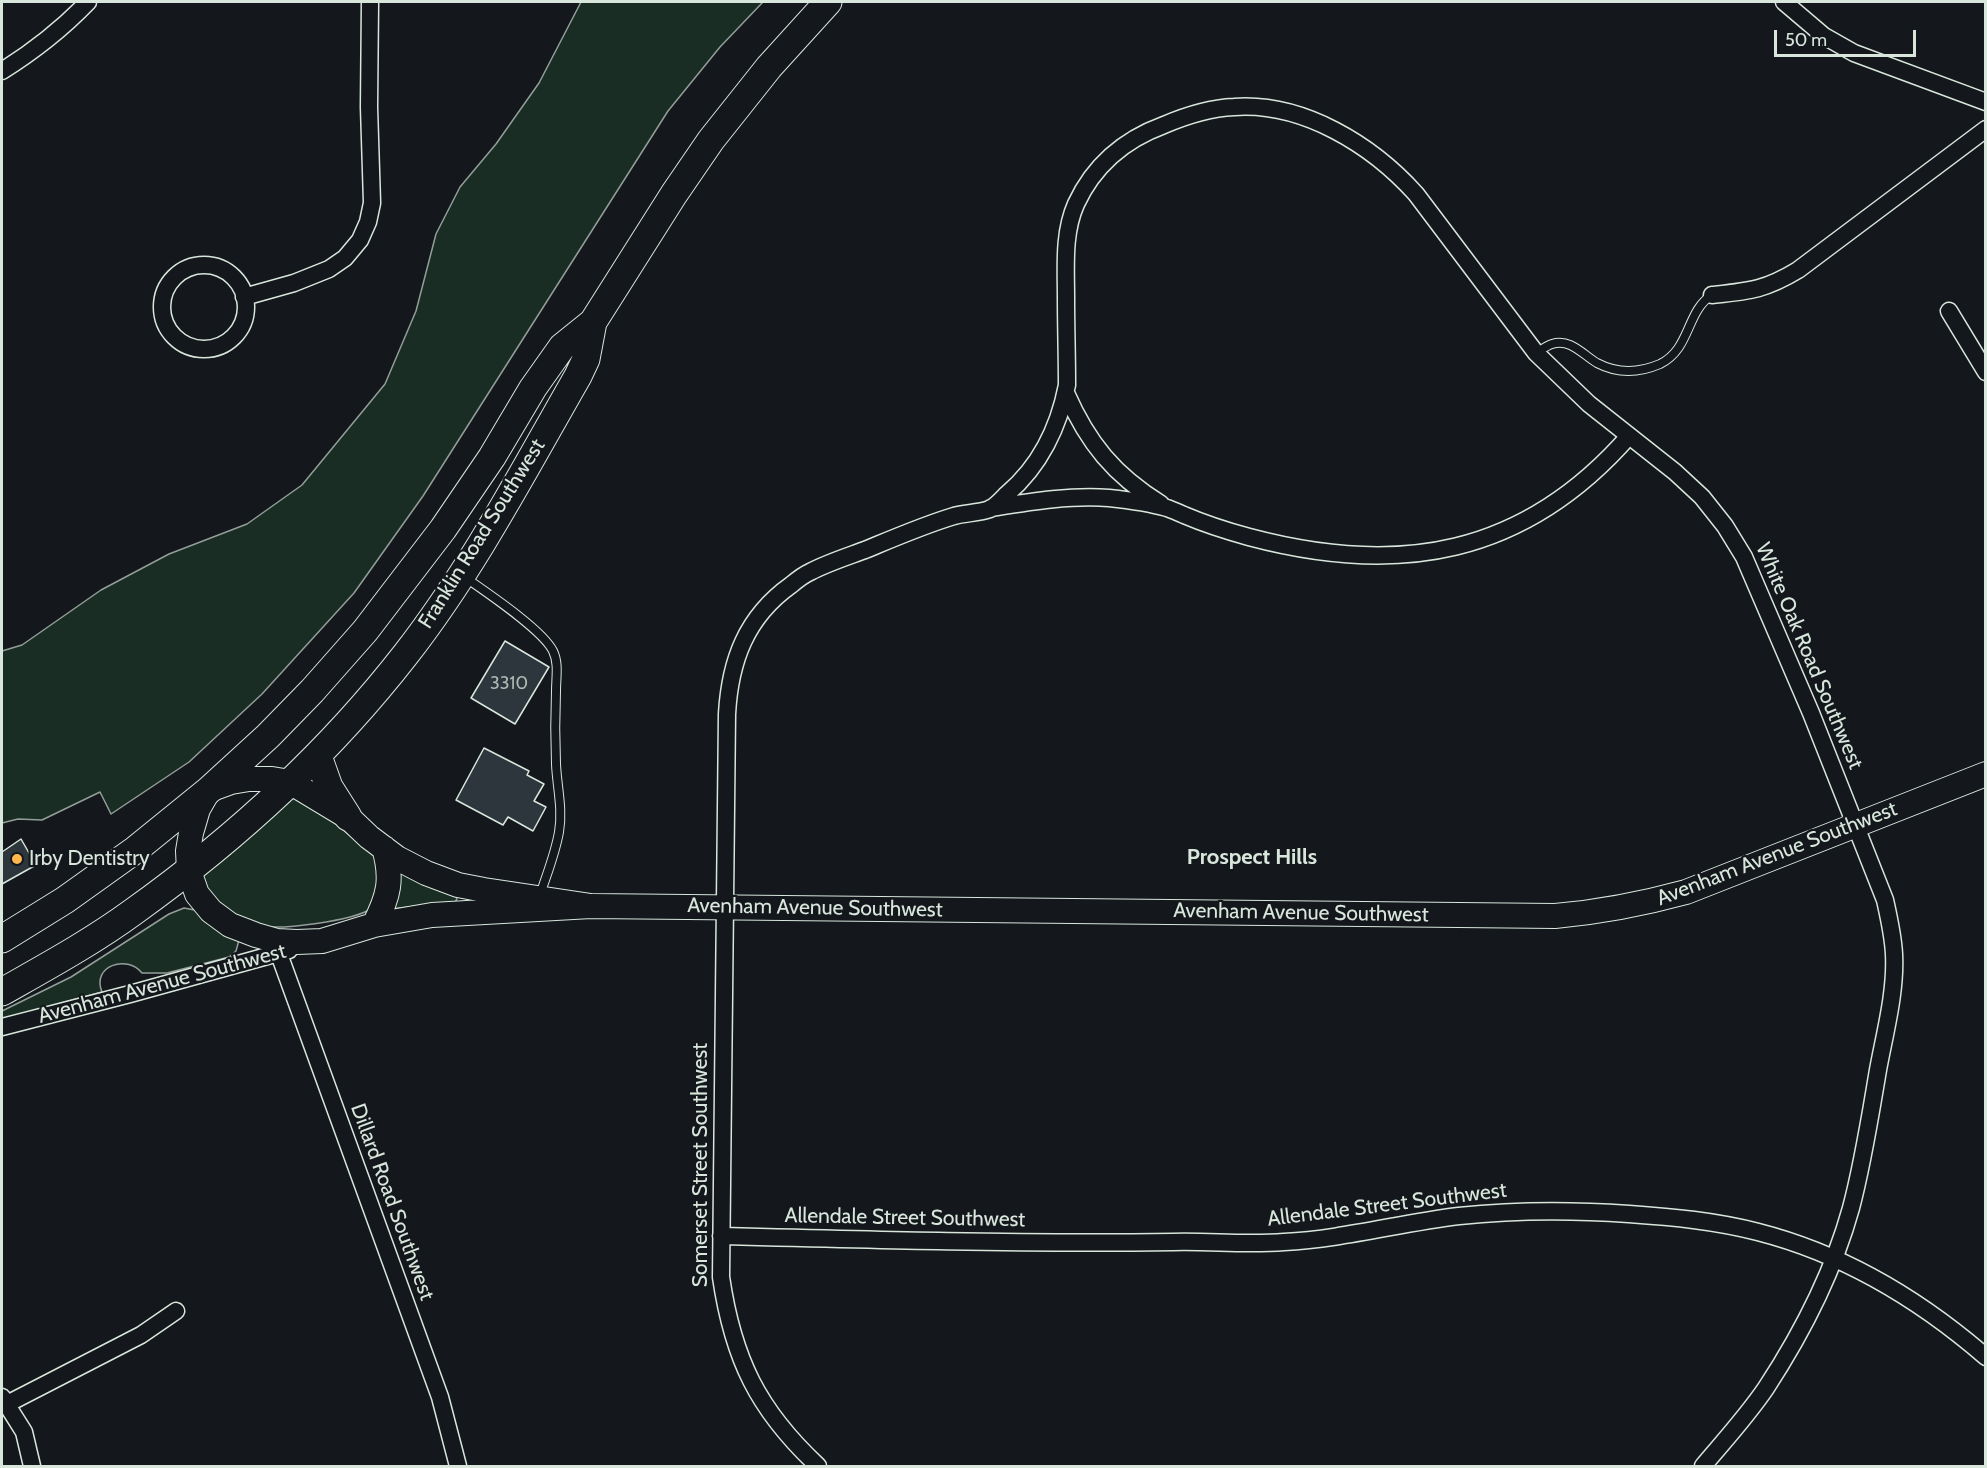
<!DOCTYPE html>
<html>
<head>
<meta charset="utf-8">
<style>
  body { margin:0 }
  #map { position:relative; width:1987px; height:1468px; overflow:hidden; background:#14181c; font-family:Cabin,sans-serif }
  canvas { display:block }
  .frame { position:absolute; inset:0; border:3px solid #d8e6dc; pointer-events:none }
  .scale { position:absolute; left:1774px; top:30px; width:142px; height:27px; box-sizing:border-box; border:3px solid #d8e6dc; border-top:0; padding-left:8px; font-size:18px; line-height:21px; white-space:nowrap; color:#d8e6dc; -webkit-text-stroke:4px #14181c; paint-order:stroke }
</style>
</head>
<body>
<div id="map">
<canvas width="1987" height="1468"></canvas>
<div class="frame"></div>
<div class="scale">50 m</div>
</div>
<script>
const c = document.querySelector('canvas').getContext('2d');
c.lineJoin = 'round';
function fill(path, color) { c.fillStyle = color; c.fill(path, 'evenodd'); }
function stroke(path, color, width, dash) { c.strokeStyle = color; c.lineWidth = width; c.lineCap = dash ? 'butt' : 'round'; c.setLineDash(dash || []); c.stroke(path); }
function drawText(font, color, halo, rows, align = 'center') {
  c.font = font + ' Cabin,sans-serif'; c.lineWidth = 4.5; c.setLineDash([]); c.textBaseline = 'middle'; c.strokeStyle = halo; c.fillStyle = color; for (const [text, x, y, turn = 0] of rows) {
    c.save(); c.translate(x, y); c.rotate((+turn || 0) * Math.PI / 180); c.textAlign = isNaN(turn) ? turn : align; if (halo) c.strokeText(text, 0, 0); c.fillText(text, 0, 0); c.restore();
  }
}
const green = new Path2D(`
  M 581,2 L 763,2 L 720,47 L 668,111 L 423,496 L 354,593 L 262,694 L 189,762 L 111,814 L 100,792 L 42,820 L 18,819 L 2,823 L 2,651 L 22,645 L 101,590 L 169,554 L 247,524 L 302,485 L 385,384 L 416,311 L 436,234 L 460,187 L 496,144 L 539,83 Z
  M 294,795 L 304,798 L 376,857 L 383,871 L 371,909 C 351,921 283,930 260,926 C 251,924 236,920 229,915 C 220,910 207,887 200,878 L 229,855 Z
  M 397,869 L 455,895 L 457,899 L 455,902 L 390,909 Z
  M 184,908 L 200,911 L 239,940 L 236,951 L 229,957 L 167,973 L 142,973 C 127,954 91,966 102,992 L 2,1019 L 2,1011 L 71,977 L 169,914 Z`);
const building = new Path2D(`
  M 505,641 L 549,667 L 515,724 L 471,698 Z
  M 484,748 L 529,771 L 527,775 L 544,784 L 534,801 L 546,807 L 533,831 L 508,817 L 503,825 L 456,800 Z
  M 21,839 L 36,865 L 2,884 L 2,852 Z`);
const lane = new Path2D(`
  M 1536,353 C 1541,350 1546,346 1552,344 C 1571,338 1583,355 1597,363 C 1618,374 1639,373 1660,364 C 1691,349 1686,311 1712,295
  M 466,578 C 486,592 543,630 553,651 C 559,663 556,678 556,691 C 555,715 555,740 556,764 C 557,787 563,809 559,832 C 555,855 546,876 539,898`);
const street = new Path2D(`
  M 1784,2 L 1824,36 L 1854,53 L 1986,102
  M 2,71 C 34,51 62,29 88,2
  M162 307a42 42 0 1 1 84 0a42 42 0 1 1-84 0Z
  M 1712,295 C 1750,291 1765,290 1798,270 L 1986,129
  M 244,297 L 294,283 L 329,269 L 345,258 L 360,240 L 368,222 L 372,203 L 369,107 L 370,2
  M 1949,311 L 1986,372
  M 1066,393 C 1088,443 1114,475 1161,504
  M 991,508 C 1029,502 1070,495 1109,498 C 1128,500 1150,503 1167,508 C 1173,510 1179,513 1184,515 C 1205,524 1227,531 1249,537 C 1399,577 1524,556 1629,436
  M 279,954 L 440,1397 L 458,1466
  M 2,1027 L 130,994 L 289,950
  M 721,1236 C 872,1240 1022,1244 1173,1242 C 1210,1241 1247,1245 1284,1242 C 1343,1239 1400,1223 1459,1216 C 1515,1210 1572,1210 1629,1214 C 1672,1217 1716,1221 1758,1232 C 1844,1254 1919,1299 1986,1357
  M 2,1397 L 24,1432 L 32,1466
  M 7,1404 L 141,1335 L 176,1311
  M 818,1466 C 758,1410 733,1359 721,1277 L 727,714 C 730,661 746,617 791,585 C 797,580 803,575 810,572 C 827,563 846,557 865,550 C 894,538 924,525 954,516 C 965,513 979,513 990,509 C 996,506 1002,499 1007,494 C 1040,466 1059,426 1067,385 C 1067,356 1066,327 1066,298 C 1066,267 1063,233 1076,204 C 1094,165 1123,140 1164,125 C 1185,116 1211,108 1234,107 C 1303,102 1372,145 1416,194 L 1536,353 L 1589,404 L 1675,472 L 1702,497 L 1725,526 L 1744,557 L 1811,713 L 1885,900 C 1889,918 1893,935 1894,954 C 1896,992 1885,1032 1878,1070 C 1870,1117 1863,1163 1851,1208 C 1833,1273 1802,1333 1766,1388 C 1747,1416 1724,1441 1703,1466`);
const secondary = new Path2D(`
  M 591,906 L 484,890 L 458,885 L 426,873 L 397,858 L 369,837 L 348,817 L 290,782 L 272,779 L 249,779 L 231,782 L 209,790 L 198,809 L 191,833 L 188,851 L 189,871 L 197,894 L 211,911 L 230,925 L 256,935 L 277,941 L 297,942 L 322,941 L 374,925 L 432,915 L 591,906 L 1555,916 C 1601,912 1642,904 1686,892 L 1986,774
  M 374,925 C 389,896 393,879 384,848`);
const primary = new Path2D(`
  M 318,756 L 329,787 L 348,817
  M 2,939 L 65,900 L 135,850 L 209,790 L 268,736 L 312,691 L 365,631 L 443,529 L 492,457 L 533,388 L 562,347 L 593,322 L 674,194 L 711,140 L 769,67 L 828,2
  M 2,992 C 46,967 92,942 133,912 C 235,839 329,753 406,654 C 473,568 524,470 578,376 L 586,359 L 593,322`);
const markers = [
  [17,859,6,"#ffb74d"]
];
const numberNames = [
  ["3310",509,684]
];
const streetNames = [
  ["Franklin Road Southwest",482,534,-58],
  ["White Oak Road Southwest",1809,656,67],
  ["Avenham Avenue Southwest",1777,854,-21],
  ["Avenham Avenue Southwest",815,908,1],
  ["Avenham Avenue Southwest",1301,913,1],
  ["Avenham Avenue Southwest",162,984,-15],
  ["Somerset Street Southwest",701,1165,-90],
  ["Dillard Road Southwest",392,1202,70],
  ["Allendale Street Southwest",1387,1205,-7],
  ["Allendale Street Southwest",905,1218,1]
];
const poiNames = [
  ["Irby Dentistry",29,859]
];
const neighbourhoodNames = [
  ["Prospect Hills",1252,858]
];
fill(green, '#1a2d24');
stroke(green, '#939e99', 1.5);
fill(building, '#2c363c');
stroke(building, '#d8e6dc', 1.5);
stroke(lane, '#d8e6dc', 10);
stroke(street, '#d8e6dc', 19);
stroke(secondary, '#d8e6dc', 26);
stroke(primary, '#d8e6dc', 29);
stroke(lane, '#14181c', 8);
stroke(street, '#14181c', 16);
stroke(secondary, '#14181c', 24);
stroke(primary, '#14181c', 27);
for (const [x, y, r, color] of markers) { const dot = new Path2D(); dot.arc(x, y, r, 0, 2 * Math.PI); c.fillStyle = color; c.fill(dot); stroke(dot, '#14181c', 2); }
drawText('18px', '#adbab4', null, numberNames);
drawText('21px', '#d8e6dc', '#14181c', streetNames);
drawText('21px', '#d8e6dc', '#14181c', poiNames, 'left');
drawText('bold 22px', '#d8e6dc', '#14181c', neighbourhoodNames);
</script>
</body>
</html>
